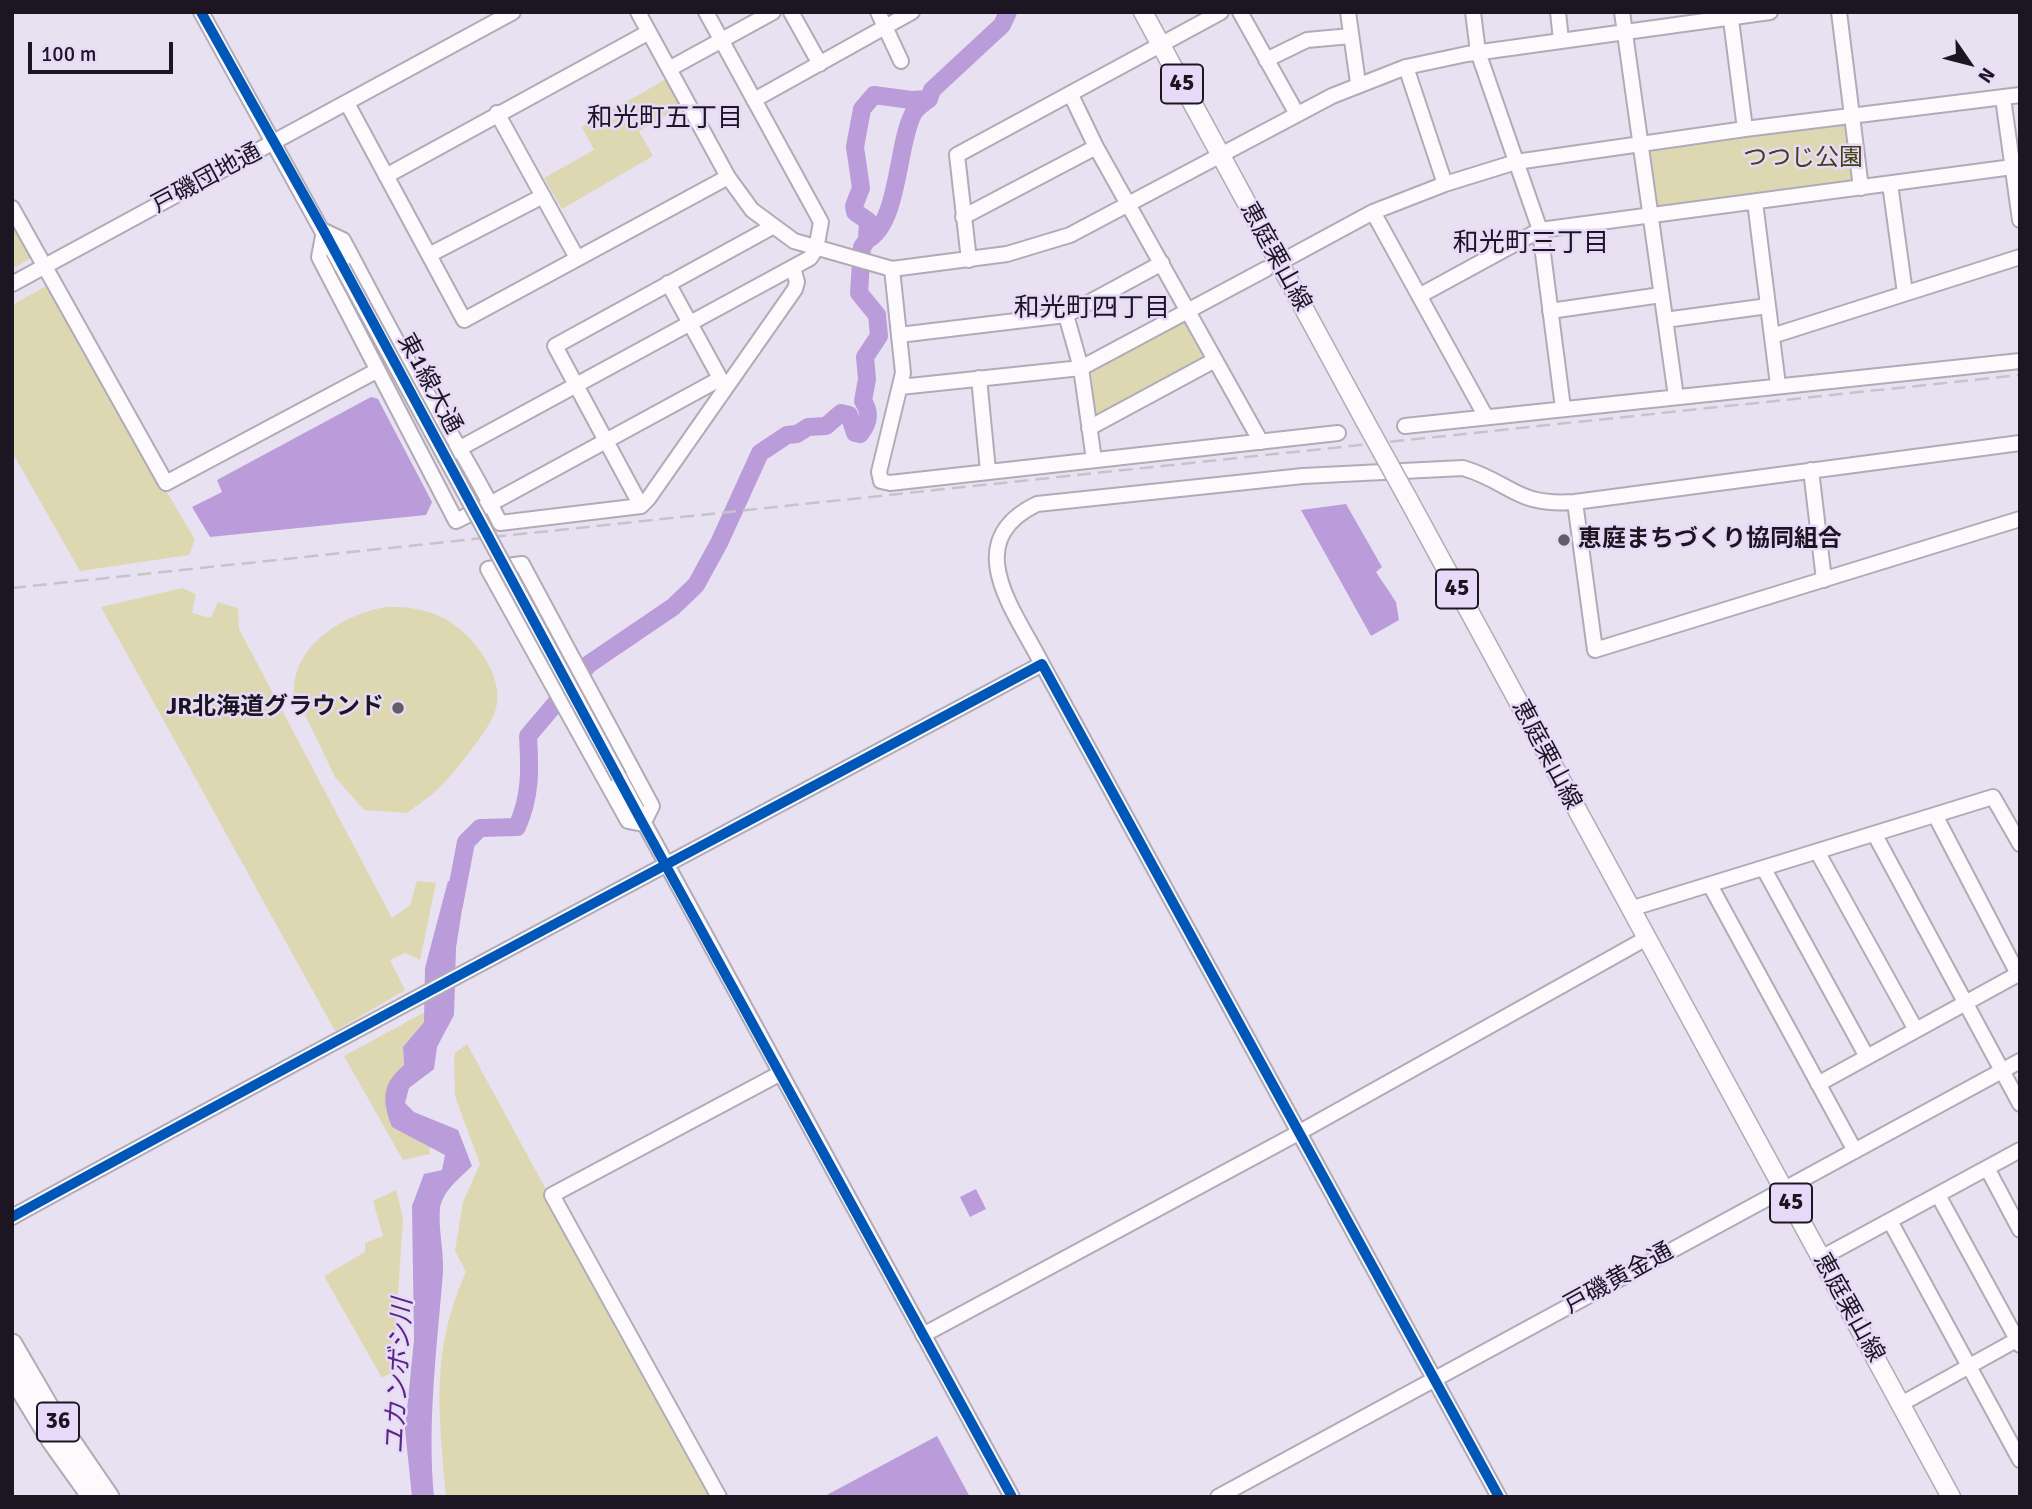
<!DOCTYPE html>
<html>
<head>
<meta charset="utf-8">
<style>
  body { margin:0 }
  #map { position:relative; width:2032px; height:1509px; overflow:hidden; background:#e8e1f1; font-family:Signika,sans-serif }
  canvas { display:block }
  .frame { position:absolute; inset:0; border:14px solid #1b1621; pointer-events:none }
  .north { position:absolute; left:1934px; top:28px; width:70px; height:70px; -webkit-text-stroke:5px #e7daf8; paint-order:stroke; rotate:125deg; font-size:19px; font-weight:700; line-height:28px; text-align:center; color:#1b1621 }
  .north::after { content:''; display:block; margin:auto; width:24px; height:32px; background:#1b1621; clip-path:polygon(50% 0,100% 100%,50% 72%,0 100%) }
  .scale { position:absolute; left:28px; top:42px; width:145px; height:32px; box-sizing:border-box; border:4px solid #1b1621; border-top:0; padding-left:9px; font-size:21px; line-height:24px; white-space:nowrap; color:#1b1621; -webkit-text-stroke:5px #e7daf8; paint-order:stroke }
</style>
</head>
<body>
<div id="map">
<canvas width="2032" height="1509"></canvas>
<div class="frame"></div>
<div class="north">N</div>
<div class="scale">100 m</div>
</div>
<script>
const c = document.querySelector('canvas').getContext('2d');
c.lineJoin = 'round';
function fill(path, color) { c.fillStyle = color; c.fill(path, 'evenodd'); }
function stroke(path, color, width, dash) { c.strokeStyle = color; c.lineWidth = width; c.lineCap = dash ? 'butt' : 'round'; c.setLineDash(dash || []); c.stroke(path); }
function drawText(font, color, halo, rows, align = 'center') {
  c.font = font + ' Signika,"Noto Sans JP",sans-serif'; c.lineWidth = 5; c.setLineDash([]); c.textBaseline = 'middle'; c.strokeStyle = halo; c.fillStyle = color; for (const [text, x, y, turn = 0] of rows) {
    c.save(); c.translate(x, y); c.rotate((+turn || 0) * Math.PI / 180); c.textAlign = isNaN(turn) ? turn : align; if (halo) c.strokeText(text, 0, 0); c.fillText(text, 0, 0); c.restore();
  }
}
const green = new Path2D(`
  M 666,79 L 681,107 L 639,131 L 653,156 L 562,209 L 544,178 L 594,150 L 582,127 Z
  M 1847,123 L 1853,178 L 1850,182 L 1657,210 L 1648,152 Z
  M 12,219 L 33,257 L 12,269 Z
  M 46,286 L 195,540 L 189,555 L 80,571 L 12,452 L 12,305 Z
  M 1183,320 L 1205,357 L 1100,418 L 1095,414 L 1091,372 Z
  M 182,588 L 196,594 L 192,613 L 211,618 L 218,602 L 238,608 L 239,629 L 392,918 L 410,905 L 417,881 L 436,883 L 420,960 L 405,953 L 390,960 L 405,990 L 335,1031 L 101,607 Z
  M 386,607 C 405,606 422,609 439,616 C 470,629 508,677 495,712 C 490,728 454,773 441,786 C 432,796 418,804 407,813 L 364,810 L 335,777 L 294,692 C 293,644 345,614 386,607 Z
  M 425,1012 L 424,1022 L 403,1047 L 404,1065 L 392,1127 L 429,1145 L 430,1154 L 403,1160 L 344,1056 Z
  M 467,1044 L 713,1497 L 446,1497 C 439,1412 430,1352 466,1272 L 455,1251 L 463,1202 L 480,1164 L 455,1096 L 454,1058 L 455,1053 Z
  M 396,1190 L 403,1218 L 393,1372 L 382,1378 L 324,1276 L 365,1252 L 365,1243 L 383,1236 L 373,1201 Z`);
const water = new Path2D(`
  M 371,397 L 378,399 L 432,502 L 426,515 L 210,537 L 192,507 L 222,492 L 217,480 Z
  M 1346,504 L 1382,567 L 1376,572 L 1396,602 L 1399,620 L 1371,636 L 1301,510 Z
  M 448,881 L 466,884 L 456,948 L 454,1015 L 437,1047 L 434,1069 L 409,1088 L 405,1103 L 414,1112 L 458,1130 L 472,1166 C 461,1177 443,1190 440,1208 C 438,1229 444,1251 443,1272 C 437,1348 427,1421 434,1497 L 412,1497 L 405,1429 L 414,1340 L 412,1206 L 424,1174 L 442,1170 L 445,1155 L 392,1127 C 382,1100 381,1085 404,1065 L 403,1047 L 424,1022 L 425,968 Z
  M 976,1189 L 986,1209 L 970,1217 L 960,1197 Z
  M 937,1436 L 970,1497 L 823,1497 Z`);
const river = new Path2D(`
  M 867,240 C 899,224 897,144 913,114 C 916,108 924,103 929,99
  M 454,905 L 466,842 L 480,828 L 517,827 C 531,796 530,769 528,736 L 589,664 L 673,607 L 696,585 L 719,543 L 760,453 L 787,435 L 797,434 L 808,427 L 826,426 L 841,413 L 849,415 L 855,433 L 860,434 C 869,423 871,413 863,401 L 867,379 L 865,357 L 879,336 L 877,315 L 859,293 L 862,247 L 867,240 L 868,221 L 855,212 L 854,206 L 861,188 L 855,147 L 862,109 L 874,95 L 911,100 L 929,99 L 932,90 L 1002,25 L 1008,12`);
const minor = new Path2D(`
  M 201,12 L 342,267
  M 638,12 L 728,177 L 752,210 L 794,241 L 892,269 L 1007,254 L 1070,235 L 1332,96 L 1406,67 L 1467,54 L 1770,12
  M 791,12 L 820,64
  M 878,12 L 901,61
  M 1240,12 L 1297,114
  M 1348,12 L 1358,83
  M 1473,12 L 1478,52 L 1540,230 L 1563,408
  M 1558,12 L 1561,40
  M 1622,12 L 1676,397
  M 1730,12 L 1745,129
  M 1839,12 L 1861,188
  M 1266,60 L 1307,40 L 1351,36
  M 1406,67 L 1445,184
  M 669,69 L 773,12
  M 1071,95 L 1096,147 L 1261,442
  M 2003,98 L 2020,220
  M 754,100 L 912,12
  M 347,103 L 464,320 L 728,177
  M 497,113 L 577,258
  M 386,176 L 649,32
  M 1890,184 L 1905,293
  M 1755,202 L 1778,385
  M 12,208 L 166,483 L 378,370
  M 1373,212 L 1486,417
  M 963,217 L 1096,147
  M 429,255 L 543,196
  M 1288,258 L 1373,212 L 1445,184 L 1516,162 L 1745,129 L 2020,95
  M 969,260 L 957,155 L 1221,12
  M 892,269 L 903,373 L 879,472 L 881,481 L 890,483 L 1338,433
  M 668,283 L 721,380
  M 12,284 L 513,12
  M 1419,296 L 1540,230 L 2020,166
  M 1550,311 L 1661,295
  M 1066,315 L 1081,368 L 1094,460
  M 1665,320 L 1768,306
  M 899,335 L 1066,315 L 1162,263
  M 1772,336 L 2020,257
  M 979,378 L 988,471
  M 727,385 L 721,380 L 716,381 L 490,504 L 456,521 L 319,257 L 324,231 L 343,240 C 365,281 386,323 409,363 C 440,416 473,468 500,523 L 641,506 L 648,499 L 795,289 L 797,282 L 793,268
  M 900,387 L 1081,368 L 1266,269
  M 1405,426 L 2020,361
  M 1089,428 L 1215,360
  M 2020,443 L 1575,502 L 1595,650 L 2020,519
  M 453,452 L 810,258 L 816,249 L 821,222 L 706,12
  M 1811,470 L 1824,580
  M 641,506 L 555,346 L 772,227
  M 522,564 L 652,806 L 643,824 L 628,821 L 488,569 Z
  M 1042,664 C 1015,611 958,542 1037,504 L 1303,476 L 1463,468 C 1513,483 1514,506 1575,502
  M 619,777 L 1012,1497
  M 1935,815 L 2018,974
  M 1875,835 L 2020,1104
  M 1818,853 L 1916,1030
  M 1764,869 L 1867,1057
  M 1710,885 L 1855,1151
  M 1630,909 L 1993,797 L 2020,844
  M 1818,1084 L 2020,973
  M 1987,1168 L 2020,1230
  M 1938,1195 L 2020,1345
  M 12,1217 C 354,1029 699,848 1042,664 L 1499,1497
  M 1890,1221 L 2020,1460
  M 1821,1258 L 2020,1150
  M 923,1335 L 1300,1132 L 1645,939
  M 1901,1404 L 2020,1338
  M 719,1497 L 552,1195 L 779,1074
  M 1218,1497 L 2020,1061`);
const major = new Path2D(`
  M 1143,12 L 1365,421
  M 1407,497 L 1951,1497`);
const highway = new Path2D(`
  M 12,1344 L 55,1418 L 109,1497
  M 12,1375 L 52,1441 L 92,1497`);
const rail = new Path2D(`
  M 12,588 L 2020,375`);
const minorBridge = new Path2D(`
  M 342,267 L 619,777`);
const majorBridge = new Path2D(`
  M 1365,421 L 1407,497`);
const cycleway = new Path2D(`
  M 201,12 L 324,231 L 643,824 L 1012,1497
  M 12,1217 C 354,1029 699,848 1042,664 L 1499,1497`);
const markers = [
  [1564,540,7,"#635d6a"],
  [398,708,7,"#635d6a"]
];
const shields = [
  [1182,84,42],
  [1457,589,42],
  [1791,1203,42],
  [58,1422,42]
];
const shieldNames = [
  ["45",1182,84],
  ["45",1457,589],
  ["45",1791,1203],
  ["36",58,1422]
];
const parkNames = [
  ["つつじ公園",1803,159]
];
const streetNames = [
  ["戸磯団地通",207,179,-28],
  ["恵庭栗山線",1275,257,61],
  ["東1線大通",429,384,62],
  ["恵庭栗山線",1546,755,62],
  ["戸磯黄金通",1619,1279,-29],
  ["恵庭栗山線",1848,1308,61]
];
const poiNames = [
  ["恵庭まちづくり協同組合",1578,540],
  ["JR北海道グラウンド",384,708,"right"]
];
const neighbourhoodNames = [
  ["和光町五丁目",665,119],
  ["和光町三丁目",1531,244],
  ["和光町四丁目",1092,309]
];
const waterNames = [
  ["ユカンボシ川",400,1376,-87]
];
fill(green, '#ddd8b1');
fill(water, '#ba9cda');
stroke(river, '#ba9cda', 18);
stroke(minor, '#b1abb8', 18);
stroke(major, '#b1abb8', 21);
stroke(highway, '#b1abb8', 23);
stroke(minor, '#fcfafd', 14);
stroke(major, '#fcfafd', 18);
stroke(highway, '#fcfafd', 19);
stroke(rail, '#c6c4c8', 2.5, [14, 7]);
stroke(minorBridge, '#b1abb8', 18, []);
stroke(majorBridge, '#b1abb8', 21, []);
stroke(minorBridge, '#fcfafd', 14);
stroke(majorBridge, '#fcfafd', 18);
stroke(cycleway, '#0057b8', 10);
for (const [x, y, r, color] of markers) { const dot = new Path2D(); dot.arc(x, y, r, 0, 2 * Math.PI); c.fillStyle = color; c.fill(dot); stroke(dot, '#e7daf8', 2.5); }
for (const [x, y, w] of shields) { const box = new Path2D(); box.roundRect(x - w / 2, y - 19.5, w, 39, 5); c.fillStyle = '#e7daf8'; c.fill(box); stroke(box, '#1b1621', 2); }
drawText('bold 23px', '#1b1621', null, shieldNames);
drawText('24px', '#424015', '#e7daf8', parkNames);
drawText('24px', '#1b1621', '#e7daf8', streetNames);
drawText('bold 24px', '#1b1621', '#e7daf8', poiNames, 'left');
drawText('26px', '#1b1621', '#e7daf8', neighbourhoodNames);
drawText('italic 26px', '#5a2485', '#e7daf8', waterNames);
</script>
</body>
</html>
